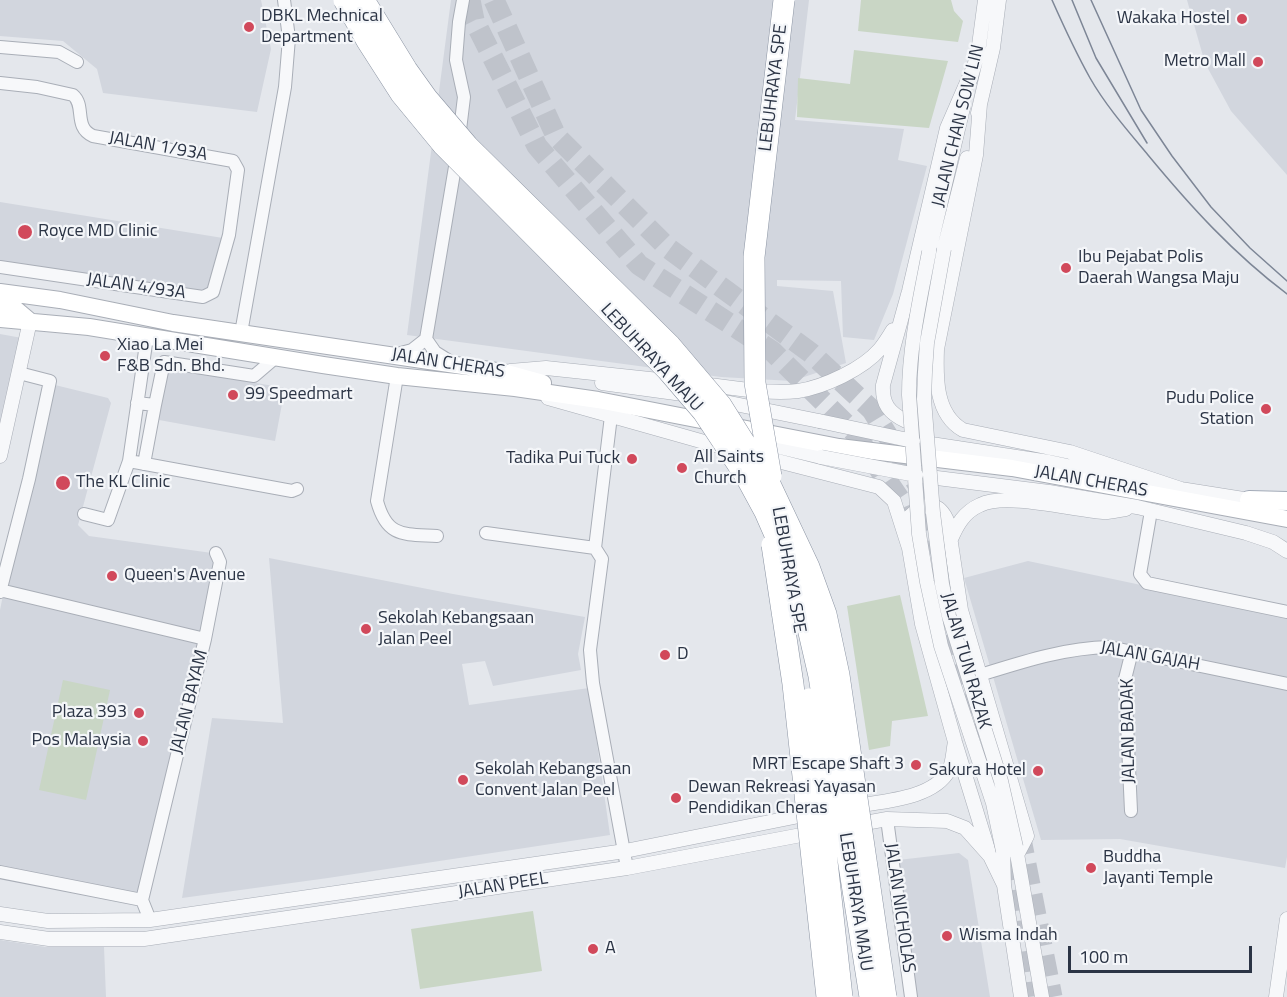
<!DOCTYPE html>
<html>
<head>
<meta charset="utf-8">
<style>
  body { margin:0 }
  #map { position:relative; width:1287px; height:997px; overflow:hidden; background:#e4e7ec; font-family:"Titillium Web",sans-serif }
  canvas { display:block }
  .scale { position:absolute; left:1068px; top:946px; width:184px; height:27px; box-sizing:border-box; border:3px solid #2b3445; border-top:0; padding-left:8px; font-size:18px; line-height:21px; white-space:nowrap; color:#2b3445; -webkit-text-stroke:4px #f4f6f9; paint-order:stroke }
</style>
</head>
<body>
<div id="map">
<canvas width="1287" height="997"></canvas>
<div class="scale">100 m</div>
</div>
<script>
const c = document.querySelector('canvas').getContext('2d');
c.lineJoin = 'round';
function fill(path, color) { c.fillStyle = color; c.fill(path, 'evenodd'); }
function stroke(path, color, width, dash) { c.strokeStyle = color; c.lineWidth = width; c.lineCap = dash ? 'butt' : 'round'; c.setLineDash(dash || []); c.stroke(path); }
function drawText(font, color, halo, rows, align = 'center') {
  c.font = font + ' "Titillium Web",sans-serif'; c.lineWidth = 4.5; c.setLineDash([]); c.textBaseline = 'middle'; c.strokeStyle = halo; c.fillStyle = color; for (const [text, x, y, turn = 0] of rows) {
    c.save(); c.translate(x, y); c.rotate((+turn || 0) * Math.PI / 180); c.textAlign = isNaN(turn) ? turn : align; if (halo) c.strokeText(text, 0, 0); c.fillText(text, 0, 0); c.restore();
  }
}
const built = new Path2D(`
  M 0,0 L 261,0 L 271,49 L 257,112 L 103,93 L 97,69 L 63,41 L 0,36 Z
  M 451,0 L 809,0 L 795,120 L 904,129 L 898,160 L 927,166 L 893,294 L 874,340 L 843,337 L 841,281 L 777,280 L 777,286 L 833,291 L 846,363 L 792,381 L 721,377 L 407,335 Z
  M 1187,0 L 1287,0 L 1287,175 L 1231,111 L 1205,63 Z
  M 0,202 L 223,238 L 209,289 L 205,292 L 0,262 Z
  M 0,334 L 22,338 L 0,433 Z
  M 158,366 L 285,388 L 275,441 L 148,418 Z
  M 55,385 L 108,398 L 111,403 L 78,525 L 89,536 L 212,553 L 216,561 L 202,633 L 6,586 Z
  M 269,558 L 453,594 L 585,617 L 578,654 L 581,670 L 493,686 L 485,661 L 462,664 L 469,705 L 589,688 L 610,835 L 328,878 L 182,898 L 212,718 L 283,723 Z
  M 1028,561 L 1287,616 L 1287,857 L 1285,868 L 1120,839 L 1041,840 L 964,578 Z
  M 3,595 L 200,642 L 138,893 L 0,868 L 0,610 Z
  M 959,853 L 968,860 L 990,997 L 916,997 L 898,860 Z
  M 0,940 L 46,947 L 104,947 L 106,997 L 0,997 Z`);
const green = new Path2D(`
  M 861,0 L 951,0 L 954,11 L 963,21 L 958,42 L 858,31 Z
  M 854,50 L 948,61 L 929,128 L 797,117 L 798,78 L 850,84 Z
  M 900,595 L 928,716 L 892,721 L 890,746 L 869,750 L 847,606 Z
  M 63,680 L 110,690 L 86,800 L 39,790 Z
  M 533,911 L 542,971 L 420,989 L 411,929 Z`);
const motorwayTunnel = new Path2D(`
  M 470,0 L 474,20 L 537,146 L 639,265 L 772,351 L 854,432 L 901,501 L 916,537
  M 494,0 L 556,136 L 668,248 L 811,353 L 872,410 L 921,490 L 957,604
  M 930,575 L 977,738
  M 1004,829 L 1009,846 L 1028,997
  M 1020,834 L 1052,997`);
const minor = new Path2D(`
  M 0,47 L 59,52 L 77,62
  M 0,83 L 37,87 L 73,95 C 86,106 73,127 93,136 L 233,161 L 238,170 L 229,235 L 213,292 L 203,297 L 0,267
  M 459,138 L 464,97 L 456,60 L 459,22 L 463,0
  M 241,333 L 285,87 L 289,38 L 284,0
  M 426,339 L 435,352 L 451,362
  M 397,354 L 412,350 L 426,339 L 457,155
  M 397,376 L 377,501 C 387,538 404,534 437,536
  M 137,403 L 155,405 L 164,362 L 254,376 L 275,358
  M 611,416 L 595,548 L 602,559 L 590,650 L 593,683 L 627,868
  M 129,461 L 292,491 L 297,489
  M 144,464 L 155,405
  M 1151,511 L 1140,574 L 1147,583 L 1287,612
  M 84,514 L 108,520 L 129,461 L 147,337
  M 486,533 L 595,548
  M 0,590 L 205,639
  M 0,592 L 29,479 L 50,381 L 19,373
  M 980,675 C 1022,662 1064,648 1109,647 L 1287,684
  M 1131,811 L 1125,679 L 1132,651
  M 887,819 L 911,997
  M 0,872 L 142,900
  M 150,920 L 142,900 L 205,639 L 220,562 L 216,553`);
const tertiary = new Path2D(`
  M 970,80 L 978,53 L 985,0
  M 980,104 L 976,155 L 937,349 C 936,377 935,414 963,430 L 1070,452 L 1181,489
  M 978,113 L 993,48 L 999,0
  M 944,249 L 967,158
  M 929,252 L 963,108
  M 510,371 L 546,368 L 678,382
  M 602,383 L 690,395
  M 701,384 C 730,387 769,395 798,391 C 824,387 863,369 880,349 C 885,343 889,336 893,330
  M 548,398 L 729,449
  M 715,400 L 819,421
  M 921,417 L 906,421 C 889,413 882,404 883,385 L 909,291 L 947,128 L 971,73
  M 759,442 L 821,457
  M 918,442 L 1049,462 L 1132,480
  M 0,456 L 30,321
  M 762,457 L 879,487 L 894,501 L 909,548 L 922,624 L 955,742 L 990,856 L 1004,885
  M 921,476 L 1049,492 L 1137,507 L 1246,533 L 1273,542 L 1287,551
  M 1174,488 L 1256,501
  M 908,537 L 910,516 C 926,501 940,502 948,523 L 961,610 L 1027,836 L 1017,855
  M 951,539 C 957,525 964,512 980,505 C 1006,492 1073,510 1103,512 C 1110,513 1118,510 1126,509
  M 850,807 C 880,801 933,800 949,770 C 953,763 953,751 955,742
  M 854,825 L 887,819 L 947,821 L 965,828 L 990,856
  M 1016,848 L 1042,997
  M 1003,851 L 1004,885 L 1021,997
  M 0,914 L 48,921 L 150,920 L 625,851 L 814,813
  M 0,932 L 49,939 L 144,939 L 627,868 L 817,832
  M 1276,997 L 1287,919`);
const secondary = new Path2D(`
  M 0,292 L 60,300 L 173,323 L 503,372 L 543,383
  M 0,303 L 17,310 L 30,321
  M 0,319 L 89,327 L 323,365 L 397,376 L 515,388 L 598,400 L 839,447 L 1012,468 L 1287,519`);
const primary = new Path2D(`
  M 1249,500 L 1287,501`);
const tram = new Path2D(`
  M 1052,0 C 1064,27 1076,53 1090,78 C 1106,106 1128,131 1148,155 C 1191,207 1233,253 1287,294
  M 1072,0 L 1096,58 L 1147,143
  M 1091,0 L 1141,110 L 1172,156 L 1211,207 L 1250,248 L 1287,281`);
const tertiaryBridge = new Path2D(`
  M 944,249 L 927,343 L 925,372 L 924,399 L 933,513 L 942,584 L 949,616 L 1001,781 L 1016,847
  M 929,252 C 920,299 909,347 909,395 L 919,534 L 927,582 L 941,646 L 993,803 L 1003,851
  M 819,421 L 913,441
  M 821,457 L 916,475`);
const motorwayBridge = new Path2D(`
  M 344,0 L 367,41 L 401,94 L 443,145 L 667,370 L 703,412 L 746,477 L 765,512 L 790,569 L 804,611 L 819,676 L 870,997
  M 364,0 L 407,70 L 427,98 L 468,146 L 670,345 L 721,405 L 768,480 L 809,567 L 826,614 L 839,675 L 886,997
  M 771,476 L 755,383 L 754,257 L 784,0
  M 772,545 L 793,684 L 827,997
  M 809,699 L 842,997`);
const markers = [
  [1242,19,6,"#d1495b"],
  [249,27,6,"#d1495b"],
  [1258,62,6,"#d1495b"],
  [25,232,8,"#d1495b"],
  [1066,268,6,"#d1495b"],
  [105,356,6,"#d1495b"],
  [233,395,6,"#d1495b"],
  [1266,409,6,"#d1495b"],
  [632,459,6,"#d1495b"],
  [682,468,6,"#d1495b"],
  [63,483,8,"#d1495b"],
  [112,576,6,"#d1495b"],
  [366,629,6,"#d1495b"],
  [665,655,6,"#d1495b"],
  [139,713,6,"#d1495b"],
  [143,741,6,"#d1495b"],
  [916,765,6,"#d1495b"],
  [1038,771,6,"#d1495b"],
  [463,780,6,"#d1495b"],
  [676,798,6,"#d1495b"],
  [1091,868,6,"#d1495b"],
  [947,936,6,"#d1495b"],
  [593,949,6,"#d1495b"]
];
const poiNames = [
  ["DBKL Mechnical",261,17],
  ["Department",261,38],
  ["Wakaka Hostel",1230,19,"right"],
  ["Metro Mall",1246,62,"right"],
  ["Royce MD Clinic",38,232],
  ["Ibu Pejabat Polis",1078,258],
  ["Daerah Wangsa Maju",1078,279],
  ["Xiao La Mei",117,346],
  ["F&B Sdn. Bhd.",117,367],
  ["99 Speedmart",245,395],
  ["Pudu Police",1254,399,"right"],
  ["Station",1254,420,"right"],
  ["All Saints",694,458],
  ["Church",694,479],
  ["Tadika Pui Tuck",620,459,"right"],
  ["The KL Clinic",76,483],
  ["Queen's Avenue",124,576],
  ["Sekolah Kebangsaan",378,619],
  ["Jalan Peel",378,640],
  ["D",677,655],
  ["Plaza 393",127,713,"right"],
  ["Pos Malaysia",131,741,"right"],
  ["MRT Escape Shaft 3",904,765,"right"],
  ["Sekolah Kebangsaan",475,770],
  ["Convent Jalan Peel",475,791],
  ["Sakura Hotel",1026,771,"right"],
  ["Dewan Rekreasi Yayasan",688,788],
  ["Pendidikan Cheras",688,809],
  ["Buddha",1103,858],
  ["Jayanti Temple",1103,879],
  ["Wisma Indah",959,936],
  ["A",605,949]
];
const streetNames = [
  ["LEBUHRAYA SPE",774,88,-83],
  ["JALAN CHAN SOW LIN",959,126,-76],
  ["JALAN 1/93A",158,147,10],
  ["JALAN 4/93A",136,287,8],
  ["LEBUHRAYA MAJU",651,358,47],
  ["JALAN CHERAS",448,364,9],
  ["JALAN CHERAS",1091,482,10],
  ["LEBUHRAYA SPE",788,570,80],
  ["JALAN GAJAH",1150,657,10],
  ["JALAN TUN RAZAK",965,661,74],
  ["JALAN BAYAM",190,702,-76],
  ["JALAN BADAK",1129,731,-91],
  ["JALAN PEEL",503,886,-9],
  ["LEBUHRAYA MAJU",855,902,81],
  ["JALAN NICHOLAS",899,908,82]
];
fill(built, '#d2d6de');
fill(green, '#c9d6c5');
stroke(motorwayTunnel, '#bfc3cb', 21, [21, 10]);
stroke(minor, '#a9aeb7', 14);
stroke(tertiary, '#a9aeb7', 15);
stroke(secondary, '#a9aeb7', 18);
stroke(primary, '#a3abb8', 20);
stroke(minor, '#f7f8fa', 12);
stroke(tertiary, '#f7f8fa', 14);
stroke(secondary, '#fff', 16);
stroke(primary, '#fff', 18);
stroke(tram, '#7d8696', 1.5);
stroke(tertiaryBridge, '#a9aeb7', 15, []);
stroke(motorwayBridge, '#8b94a3', 22, []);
stroke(tertiaryBridge, '#f7f8fa', 14);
stroke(motorwayBridge, '#fff', 21);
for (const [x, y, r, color] of markers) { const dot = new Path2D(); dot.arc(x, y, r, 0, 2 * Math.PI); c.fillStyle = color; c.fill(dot); stroke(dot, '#f4f6f9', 2); }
drawText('18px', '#2b3445', '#f4f6f9', poiNames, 'left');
drawText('18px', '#2b3445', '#f4f6f9', streetNames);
</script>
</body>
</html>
